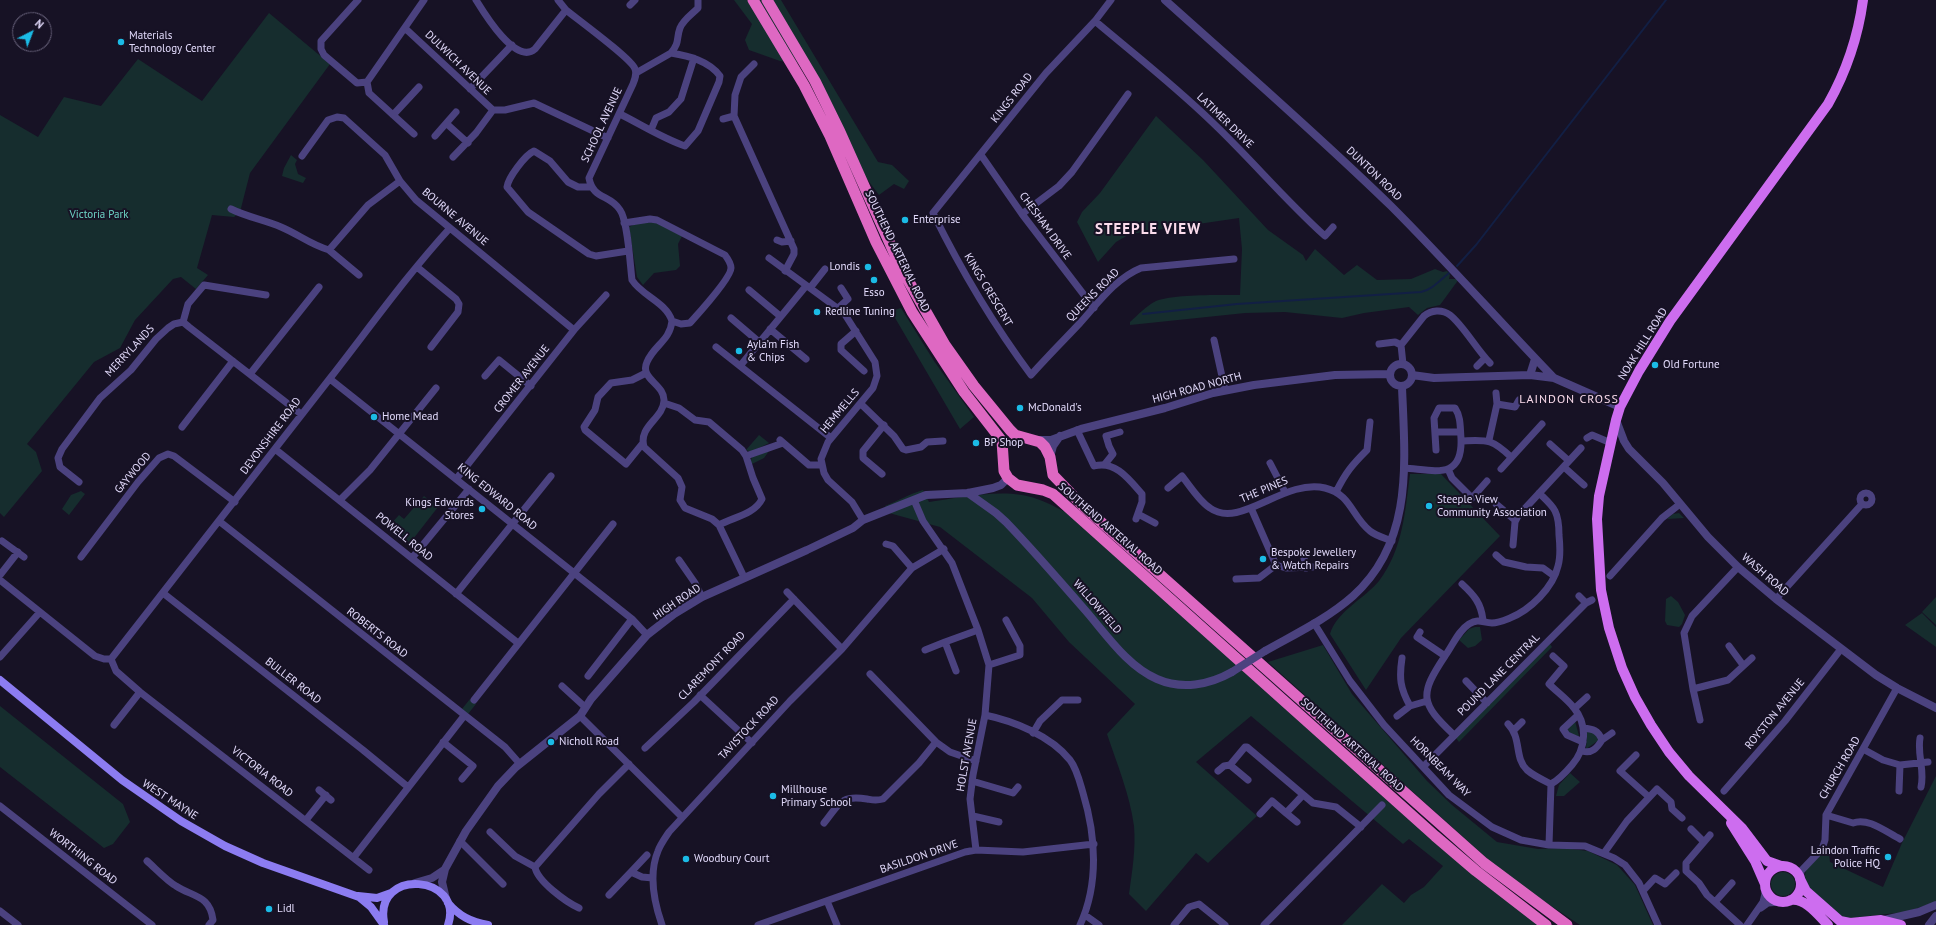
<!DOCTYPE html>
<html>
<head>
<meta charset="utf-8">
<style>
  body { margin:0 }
  #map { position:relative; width:1936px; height:925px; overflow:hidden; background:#171225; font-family:"PT Sans",sans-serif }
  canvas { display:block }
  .north { position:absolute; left:12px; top:12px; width:40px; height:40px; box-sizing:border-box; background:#171225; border:1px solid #68627b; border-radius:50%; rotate:42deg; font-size:11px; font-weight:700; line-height:16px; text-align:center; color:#e2dafb }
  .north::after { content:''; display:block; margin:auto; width:14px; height:18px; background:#1bbbe6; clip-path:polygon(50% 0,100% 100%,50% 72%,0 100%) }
</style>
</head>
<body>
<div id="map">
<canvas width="1936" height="925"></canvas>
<div class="north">N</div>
</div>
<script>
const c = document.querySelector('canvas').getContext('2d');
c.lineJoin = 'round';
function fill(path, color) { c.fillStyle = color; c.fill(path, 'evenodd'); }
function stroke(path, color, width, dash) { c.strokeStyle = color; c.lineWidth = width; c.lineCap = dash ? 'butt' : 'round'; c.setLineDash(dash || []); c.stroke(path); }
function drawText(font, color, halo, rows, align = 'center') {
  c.font = font + ' "PT Sans",sans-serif'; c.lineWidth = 4; c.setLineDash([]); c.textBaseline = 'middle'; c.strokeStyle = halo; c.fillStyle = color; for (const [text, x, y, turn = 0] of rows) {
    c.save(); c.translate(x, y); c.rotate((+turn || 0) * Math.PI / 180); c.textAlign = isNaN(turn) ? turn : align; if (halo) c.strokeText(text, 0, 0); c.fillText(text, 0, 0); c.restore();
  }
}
const green = new Path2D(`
  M 734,0 L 781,0 L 878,162 L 892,165 L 909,181 L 904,189 L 894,184 L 879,195 L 867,179 L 809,64 L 780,61 L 749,50 L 745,40 L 752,24 Z
  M 269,13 L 330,64 L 250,173 L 240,212 L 234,217 L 212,215 L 197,268 L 208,275 L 196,289 L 181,277 L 173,279 L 135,320 L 120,348 L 94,362 L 27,444 L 36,452 L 42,471 L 4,517 L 0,513 L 0,115 L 38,137 L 64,97 L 101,106 L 138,59 L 202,101 Z
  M 1156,116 L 1203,160 L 1268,230 L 1303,255 L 1306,261 L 1315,249 L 1344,275 L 1357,265 L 1377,280 L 1411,279 L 1435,269 L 1443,272 L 1447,271 L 1450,275 L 1449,279 L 1459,279 L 1440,305 L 1427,308 L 1418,315 L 1409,307 L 1364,313 L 1342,318 L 1285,312 L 1245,313 L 1130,325 L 1130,322 C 1138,315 1146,306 1156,301 C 1174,294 1220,295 1240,295 L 1242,249 L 1239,218 L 1130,234 L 1116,242 L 1098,262 L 1077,222 L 1082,212 L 1100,193 Z
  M 291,155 L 297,160 L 295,164 L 298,174 L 306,178 L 303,183 L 282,176 L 284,168 Z
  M 656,222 L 682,236 L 678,244 L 680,266 L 676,270 L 654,273 L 643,285 L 637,277 L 629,227 L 637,223 Z
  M 901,308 L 934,361 L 974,417 L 960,429 L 891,311 Z
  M 759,435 L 769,443 L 751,452 L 746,450 Z
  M 772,447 L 764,458 L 750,465 L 752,456 Z
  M 1410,474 L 1441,474 L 1500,536 L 1401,638 L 1366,690 L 1330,634 C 1337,611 1364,599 1379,581 C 1403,549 1405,512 1410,474 Z
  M 923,490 L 929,502 C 960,498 1006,487 1037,499 C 1050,503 1062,511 1074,516 L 1539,925 L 1342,925 L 1382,884 L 1404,903 L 1411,895 L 1424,887 L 1443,866 L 1409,839 L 1403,844 L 1251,716 L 1196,762 L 1257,816 L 1208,863 L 1196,853 L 1146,911 L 1129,894 C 1132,872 1136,849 1134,826 C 1130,795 1117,764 1107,734 L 1135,704 L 1069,642 L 1032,598 L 940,527 L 889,513 L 885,506 C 898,501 909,494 923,490 Z
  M 81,491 L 85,494 L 69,515 L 62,509 L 71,495 Z
  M 424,496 L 438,507 L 410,543 L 389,526 L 399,515 L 404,519 Z
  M 1679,513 L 1684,518 L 1667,519 L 1673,514 Z
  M 1671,596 L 1678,602 L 1685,615 L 1682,624 L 1679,627 L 1667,625 L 1665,621 L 1666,599 Z
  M 1936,597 L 1936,625 L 1922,612 Z
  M 1922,613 L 1936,627 L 1936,647 L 1905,625 Z
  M 1475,627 L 1480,627 L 1482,640 L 1475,646 L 1468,648 L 1459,640 L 1469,629 Z
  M 1550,644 L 1552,647 L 1459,742 L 1456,738 Z
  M 1323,645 L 1352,694 L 1427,781 L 1452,805 L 1497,842 L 1538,849 L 1563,848 L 1588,851 L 1617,865 L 1635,885 L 1653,925 L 1580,925 L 1509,878 L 1268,662 Z
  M 470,699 L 476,704 L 468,714 L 462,709 Z
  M 0,706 L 123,804 L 130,822 L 113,844 L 104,848 L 0,767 Z
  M 1575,721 L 1579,736 L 1571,735 L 1567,730 Z
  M 1587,730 L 1593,732 L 1599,740 L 1586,749 Z
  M 1570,773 L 1580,782 L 1564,796 L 1556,796 L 1559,785 Z
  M 1936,776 L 1936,902 L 1905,912 L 1842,919 C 1831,909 1796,886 1807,869 L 1828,848 L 1830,862 L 1883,887 L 1902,843 Z
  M1771 884a12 12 0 1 1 24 0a12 12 0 1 1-24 0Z`);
const stream = new Path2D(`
  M 1457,266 L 1476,245 L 1666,0
  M 1143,314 L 1237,304 L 1421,292 C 1432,290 1440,280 1449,273`);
const minor = new Path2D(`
  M 358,0 L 321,41 L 321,49 L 324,55 L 357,83 L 367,82
  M 476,0 C 484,13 516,66 535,49 L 566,10
  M 558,0 L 566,10 C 577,19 632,59 635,69 C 637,74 635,79 633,84 L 589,178 C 593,200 610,194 620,210 C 628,221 630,265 632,280 C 642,296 666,302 672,321 C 670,341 654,345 647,362 C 639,379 665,384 664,401 C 663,419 638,426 644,447 L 678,478 L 682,487 L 680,500 L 685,508 L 712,519 L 719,525 L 744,577
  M 1111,0 L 1095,21 L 1046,73 L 933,213 C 961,270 993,324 1031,375 C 1047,357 1064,340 1080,323 C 1098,303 1116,278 1141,268 L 1234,259
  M 630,5 L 635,0
  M 1095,21 C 1134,54 1175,86 1212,122 C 1251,159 1285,200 1325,236 L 1333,227
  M 404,30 L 407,30 L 493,110 L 505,110 L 534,103 L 608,138
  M 671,53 C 680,42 676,39 680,28 C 683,20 692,14 698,8 L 698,0
  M 754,64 L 741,77 L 735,95 L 734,116 L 794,249 L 794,254 L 785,271
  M 470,89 L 512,45
  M 620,114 C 642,125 662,138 685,146 L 698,131 L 719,82 L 720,76 C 709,61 689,56 671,53 L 636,73
  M 393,115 L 419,87
  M 723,119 L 734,116
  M 447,124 L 468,143
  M 651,130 L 656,118 L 669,112 L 681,99 L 694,58
  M 414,134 L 369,93 L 367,82 L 424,0
  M 435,136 L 456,112
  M 981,155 L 1022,214 L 1094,308
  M 302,156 L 328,120 L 337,117 L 344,118 L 385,155 L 400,181 L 416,200 L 574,330
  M 453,157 L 476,133 L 493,110
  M 591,187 L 578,187 L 568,182 L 550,161 L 534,151 C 525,155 508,178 507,187 L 528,212 L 589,254 L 596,256 L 628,251
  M 231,209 C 247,217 265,220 281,227 C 298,234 311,245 329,250 L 368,205 L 400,181
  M 1022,214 L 1059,186 L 1072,172 L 1128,94
  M 624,223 L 650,219 L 657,220 L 725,255 C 728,259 731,263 731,268 C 731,278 698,314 690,323 L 681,324 L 672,321
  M 777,240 L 782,242 L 791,241
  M 329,250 L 359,275
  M 769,258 L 844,313 L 875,362 L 877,376 L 873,388 L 828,442 L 821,459 L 824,473 L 828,480 L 852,502 L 863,520
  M 417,267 L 456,299 L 459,304 L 458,312 L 431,347
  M 810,288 L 825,269
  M 749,290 L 780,316
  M 838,308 L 848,299 L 841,288
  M 731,318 L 759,342
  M 183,322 L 188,304 L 204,285 L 266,295
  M 770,329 L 806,359
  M 856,331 L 841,344 L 841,350 L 864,371
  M 1214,340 L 1225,390
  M 1379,344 L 1395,342 L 1401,345
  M 716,347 L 831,438
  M 1403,364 L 1401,345 L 1424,316 C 1431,310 1442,309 1450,315 C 1463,325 1477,350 1490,363
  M 740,366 L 806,286
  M 1477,366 L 1485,358
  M 250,374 L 319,287
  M 485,376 L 499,360 L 531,386
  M 330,379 L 632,619 L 647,635
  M 664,403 L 679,408 L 695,420 L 709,422 L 742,450 L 746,456 L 753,478 L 762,499 C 754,515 733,517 719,525
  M 861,404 L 894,436 L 903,449 L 906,450 L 921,447 L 927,442 L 943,441
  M 1497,404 L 1515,407 L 1519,400
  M 182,427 L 233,361
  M 1077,430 L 1094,466 C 1115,460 1129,479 1142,494 L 1142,502 L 1136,519
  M 1436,432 L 1460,432
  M 1587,438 L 1592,435 L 1611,443
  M 780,440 L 809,465 L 822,465
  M 1489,440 L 1497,404 L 1496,393
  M 1461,441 C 1487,440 1491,438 1511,457
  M 643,443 L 626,464 L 585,430 L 584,427 L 595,410 L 598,397 L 611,383 L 632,380 L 646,373
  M 1550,444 L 1569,461
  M 275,449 L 518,643
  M 746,456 L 783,443
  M 1270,463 L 1285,492
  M 1105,464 L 1113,454 L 1109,446 L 1106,436 L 1120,432
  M 1564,467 L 1584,485
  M 1404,468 C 1434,470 1463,481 1461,438 C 1460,427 1461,417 1455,408 L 1439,408 L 1434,418 L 1436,450
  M 1448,469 L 1452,478 L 1472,498 L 1487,481
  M 1501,469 L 1542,424
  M 882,474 L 863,458 L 863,451 L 884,425
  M 457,478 L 574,330 L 606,295
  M 79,482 L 60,467 L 58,458 L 62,449 L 100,398 L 131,370 L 156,339 L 168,328 L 174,324 L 183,322 L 189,327 L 301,414
  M 1168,488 L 1182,476 C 1190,486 1199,501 1210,508 C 1240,530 1284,478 1325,488 C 1351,494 1352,517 1370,531 C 1376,536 1385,538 1392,541
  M 1336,492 C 1346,472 1352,465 1367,450 L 1370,422
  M1860 499a6 6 0 1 1 12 0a6 6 0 1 1-12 0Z
  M 340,500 L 370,470 L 436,388
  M 914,500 L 923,521 L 952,563 L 978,630 L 989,665 L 985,715 L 973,775 L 970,799 L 976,850
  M 1496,504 L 1515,520
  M 1251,508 L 1276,565 L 1286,568 L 1313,567
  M 1138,514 L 1155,523
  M 219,521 L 505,747 L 520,764
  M 2,541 L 24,557
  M 886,544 L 893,546 L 912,568
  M 1513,545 L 1515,522 L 1518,516 L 1581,448
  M 1496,555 L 1504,562 L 1526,567 L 1543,568 L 1554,576
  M 81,557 L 138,482 L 159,458 L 168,454 L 174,456 L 235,502
  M 412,558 L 469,489
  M 1304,558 L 1306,568
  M 679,560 L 695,583 L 702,597
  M 0,575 L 18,552
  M 1610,576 L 1662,518 L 1680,504
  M 1236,579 L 1259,578 L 1276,565
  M 0,580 L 95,656 L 104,659 L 111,659
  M 1462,584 C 1474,595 1481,603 1483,620
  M 787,592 L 842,649
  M 163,593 L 363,750 L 408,787
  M 456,594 L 551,476
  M 1579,596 L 1586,603
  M 1776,599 L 1862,504
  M 1314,623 L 1350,681 L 1384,725 L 1449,795 L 1492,827 L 1521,840 L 1549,845 L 1585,846 L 1614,858 L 1625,865 L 1639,883 L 1658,925
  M 1420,632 L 1417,637 L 1445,656
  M 1729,646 L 1743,665
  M 925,650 L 945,642
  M 0,657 L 40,612
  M 1402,658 C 1399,678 1400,688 1410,706 L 1427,701
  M 111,659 C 185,565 258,471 331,377 C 370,327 407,275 450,228
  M 111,659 L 116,671 L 140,692 L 369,870
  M 989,665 L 1020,655 L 1020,646 L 1006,620
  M 956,671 L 945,642 L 978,630
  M 870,674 L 936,742 L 950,752 L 976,761
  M 588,676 L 632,619
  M 1466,681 L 1487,703
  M 562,686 L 585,707
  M 1693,689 L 1728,680 L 1752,658
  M 700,695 L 752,743
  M 474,700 L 613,524
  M 1575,708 L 1587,697
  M 985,715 C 1014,721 1051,736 1070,760 C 1077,769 1080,783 1083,793 C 1096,836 1099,884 1080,925
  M 1578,715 L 1563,729 L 1567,735 L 1583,742
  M 580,716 L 682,817
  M 1397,716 L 1410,706
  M 1700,720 L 1693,689 L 1684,633 L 1692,616 L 1738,567
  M 1508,724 C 1522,738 1514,758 1527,770 C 1534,776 1543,780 1551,784
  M 114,725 L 140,692
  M 1583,728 C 1593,729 1598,730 1602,740 L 1612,733
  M 1514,730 L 1522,722
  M 1033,733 L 1040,721 L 1062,700 L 1078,700
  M 1454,735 C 1420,703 1419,695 1445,656 C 1453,645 1458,631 1469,624 C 1479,618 1483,623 1492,623 C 1498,623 1505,620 1510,618 C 1530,610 1553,588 1558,566 C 1561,556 1560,545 1559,535 C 1559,528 1559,519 1555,511 C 1552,505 1545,499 1539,493
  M 1920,738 C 1917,755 1925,770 1921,787
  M 443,742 L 473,766 L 462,779
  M 645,748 L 694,702 L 794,599
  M 1863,749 L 1883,760 L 1900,765 L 1928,762
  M 1582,751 C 1592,754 1597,748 1602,740
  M 1636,755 L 1620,771 L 1649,797
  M 1423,767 L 1586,603 L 1592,600
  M 1218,771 L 1224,766 L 1230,765
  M 1248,780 L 1230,765 L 1245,747 L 1247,747 L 1313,803 L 1336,807 L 1361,827
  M 972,781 L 1013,793 L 1018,787
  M 319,790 L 331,800
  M 1724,791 L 1785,721 L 1841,649
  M 1899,791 L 1900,765
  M 0,806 L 152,925
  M 1260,814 L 1272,801 L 1286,813
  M 1826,815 L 1853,823 C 1868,817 1886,832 1900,839
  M 973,817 L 973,816 L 999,822
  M 306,820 L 326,795
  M 1297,822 L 1286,813 L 1303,795
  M 824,823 C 840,803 840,795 867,799 C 873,800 876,801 883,799 L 919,763 L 936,742
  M 1691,829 L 1703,841
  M 490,832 L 515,856 L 535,867
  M 1710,835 L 1686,863 L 1686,871 L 1699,883 L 1707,895 L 1740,925
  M 460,841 L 503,884
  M 1549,845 L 1551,784 C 1559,780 1566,772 1572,765 C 1586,749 1588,725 1574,708 C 1567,699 1557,692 1549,684 L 1564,666 L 1553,656
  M 1604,853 L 1627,821 L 1657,789 L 1671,802 L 1672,809 L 1682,818
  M 647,855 L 631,872 L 642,877 L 653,878
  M 354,857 L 464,716
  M 147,861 C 155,868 167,881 176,886 C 193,897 210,895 213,920 L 209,925
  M 1800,879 L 1801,871 L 1822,849 L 1825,840 L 1826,815 L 1897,688
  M 1643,891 L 1655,878 L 1665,884 L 1676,873
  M 609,895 L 631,872
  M 827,901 L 837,925
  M 1715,902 L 1732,883
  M 579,908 C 566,902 537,881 535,867 L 599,794 L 629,764
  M 1761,908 L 1768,903 L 1781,902
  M 0,911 L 18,925
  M 1085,915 L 1099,925
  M 662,925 C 654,902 648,875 658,851 C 660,845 665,838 669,832 L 790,701 L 842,649 L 905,576 L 912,568 L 944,549
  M 758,925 L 965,852 L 976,850 L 1023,852 L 1094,844
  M 1174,925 L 1189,907 L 1199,904 L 1225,925
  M 1264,925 L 1382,805
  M 1747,925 L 1763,902 L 1766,889`);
const tertiary = new Path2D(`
  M 1165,0 C 1241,68 1318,135 1391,206 C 1447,262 1499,321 1554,378
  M1390 375a11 11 0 1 1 22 0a11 11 0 1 1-22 0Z
  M 1412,375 L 1434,378 L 1530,375 L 1554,378 L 1620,407
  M 1530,375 L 1535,359
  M 1616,420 L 1624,441 L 1629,449 L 1663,483 L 1708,537 L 1738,567 L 1776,599 L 1876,675 L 1897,688 L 1936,708
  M 1035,440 L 1051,440 L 1081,429 L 1165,408 L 1213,393 L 1254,385 L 1335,375 L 1390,374
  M 1050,457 L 1053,446 L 1060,436
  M 968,493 L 996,513 L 1006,522 C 1033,550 1059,580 1085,610 C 1106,634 1127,666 1157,679 C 1182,690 1209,685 1232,672
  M 1265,651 C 1295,634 1327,619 1353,596 C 1414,541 1405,462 1402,387
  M 415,883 L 432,878 L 444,870
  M 446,899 L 442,882 L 445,869 L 466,831 L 498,786 L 516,767 L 580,716 L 591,699 L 647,635 L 674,614 L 702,597 L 807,550 L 853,528 L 863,520 L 926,495 L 968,493 L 993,488 L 1001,485 L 1008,478
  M 1884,920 L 1919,912 L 1936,905
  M 1929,925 L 1936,916`);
const secondary = new Path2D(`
  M 0,680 L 122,780 L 181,821 L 225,846 L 263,863 L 359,897 L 371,907 L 384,925
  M 358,896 L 377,898 L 391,893
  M 448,903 C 459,916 471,922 488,925
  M 384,922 C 374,867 465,875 448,925`);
const primary = new Path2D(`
  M 1731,823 L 1755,861 L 1765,884
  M 1781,866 L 1767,861 L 1742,828 L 1689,776 L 1669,752 L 1651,725 L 1635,697 L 1622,668 L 1609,628 L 1601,590 L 1597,519 L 1599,496 L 1616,420 L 1620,407 L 1639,371 L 1670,321 L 1828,104 C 1846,72 1858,37 1863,0
  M1765 884a18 18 0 1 1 36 0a18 18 0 1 1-36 0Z
  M 1800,879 L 1806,891 L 1840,921 L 1850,923 L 1881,920 L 1901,925
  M 1791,900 C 1806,898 1819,916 1828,925`);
const trunk = new Path2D(`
  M 753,0 L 804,85 L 830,136 L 876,242 L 912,312 L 964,392 L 1002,441 L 1004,471 L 1008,478 L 1017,485 L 1043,490 L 1053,494 L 1435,836 L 1476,871 L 1546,925
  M 767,0 L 815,81 L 840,132 L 900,266 L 945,345 L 974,386 L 1010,430 L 1015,435 L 1040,442 L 1045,447 L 1050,457 L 1053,475 L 1083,506 L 1484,863 L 1567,925`);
const tertiaryBridge = new Path2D(`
  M 1232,672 L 1265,651`);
const markers = [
  [121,42,4,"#1bbbe6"],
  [905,220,4,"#1bbbe6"],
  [868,267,4,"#1bbbe6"],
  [874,280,4,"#1bbbe6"],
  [817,312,4,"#1bbbe6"],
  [739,351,4,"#1bbbe6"],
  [1655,365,4,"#1bbbe6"],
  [1020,408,4,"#1bbbe6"],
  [374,417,4,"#1bbbe6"],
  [976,443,4,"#1bbbe6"],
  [1429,506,4,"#1bbbe6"],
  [482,509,4,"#1bbbe6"],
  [1263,559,4,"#1bbbe6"],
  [551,742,4,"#1bbbe6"],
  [773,796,4,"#1bbbe6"],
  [1888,857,4,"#1bbbe6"],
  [686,859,4,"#1bbbe6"],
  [269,909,4,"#1bbbe6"]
];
const poiNames = [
  ["Materials",129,36],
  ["Technology Center",129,49],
  ["Enterprise",913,220],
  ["Londis",860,267,"right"],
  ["Esso",874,293,"center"],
  ["Redline Tuning",825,312],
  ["Ayla’m Fish",747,345],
  ["& Chips",747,358],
  ["Old Fortune",1663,365],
  ["McDonald's",1028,408],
  ["Home Mead",382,417],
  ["BP Shop",984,443],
  ["Steeple View",1437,500],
  ["Community Association",1437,513],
  ["Kings Edwards",474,503,"right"],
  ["Stores",474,516,"right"],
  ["Bespoke Jewellery",1271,553],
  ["& Watch Repairs",1271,566],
  ["Nicholl Road",559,742],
  ["Millhouse",781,790],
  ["Primary School",781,803],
  ["Laindon Traffic",1880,851,"right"],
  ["Police HQ",1880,864,"right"],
  ["Woodbury Court",694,859],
  ["Lidl",277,909]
];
const streetNames = [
  ["DULWICH AVENUE",458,63,44],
  ["KINGS ROAD",1012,98,-52],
  ["LATIMER DRIVE",1225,121,44],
  ["SCHOOL AVENUE",602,125,-65],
  ["DUNTON ROAD",1374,174,44],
  ["BOURNE AVENUE",455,217,40],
  ["CHESHAM DRIVE",1045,226,54],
  ["SOUTHEND ARTERIAL ROAD",897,251,64],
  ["KINGS CRESCENT",988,290,59],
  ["QUEENS ROAD",1093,295,-45],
  ["NOAK HILL ROAD",1643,344,-58],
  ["MERRYLANDS",130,351,-47],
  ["CROMER AVENUE",522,379,-52],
  ["HIGH ROAD NORTH",1197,388,-15],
  ["HEMMELLS",840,411,-50],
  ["DEVONSHIRE ROAD",271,436,-53],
  ["GAYWOOD",133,473,-50],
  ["THE PINES",1264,490,-23],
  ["KING EDWARD ROAD",497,497,39],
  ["SOUTHEND ARTERIAL ROAD",1110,529,41],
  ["POWELL ROAD",404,537,39],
  ["WASH ROAD",1765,575,41],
  ["HIGH ROAD",677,602,-34],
  ["WILLOWFIELD",1097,607,49],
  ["ROBERTS ROAD",377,633,38],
  ["CLAREMONT ROAD",712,666,-46],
  ["POUND LANE CENTRAL",1499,675,-45],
  ["BULLER ROAD",293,681,38],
  ["ROYSTON AVENUE",1775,714,-51],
  ["TAVISTOCK ROAD",749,728,-47],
  ["SOUTHEND ARTERIAL ROAD",1352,745,42],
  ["HOLST AVENUE",967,755,-80],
  ["HORNBEAM WAY",1440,767,45],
  ["CHURCH ROAD",1840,768,-60],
  ["VICTORIA ROAD",262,772,38],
  ["WEST MAYNE",170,800,33],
  ["WORTHING ROAD",83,857,38],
  ["BASILDON DRIVE",919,857,-19]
];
const parkNames = [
  ["Victoria Park",99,215]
];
const neighbourhoodNames = [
  ["LAINDON CROSS",1569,400]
];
const districtNames = [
  ["STEEPLE VIEW",1148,230]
];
fill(green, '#162d2e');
stroke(stream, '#121f44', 2);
stroke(minor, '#4b427f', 7);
stroke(tertiary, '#4b427f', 8);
stroke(secondary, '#8c7cf1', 8);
stroke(primary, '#cd6def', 10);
stroke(trunk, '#de68c2', 11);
stroke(tertiaryBridge, '#4b427f', 8);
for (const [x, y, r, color] of markers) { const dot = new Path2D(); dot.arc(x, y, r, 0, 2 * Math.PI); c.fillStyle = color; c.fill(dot); stroke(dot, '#171225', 1.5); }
drawText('11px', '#e2dafb', '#171225', poiNames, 'left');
drawText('11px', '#e2dafb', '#171225', streetNames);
drawText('11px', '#6dd4c6', '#171225', parkNames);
c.letterSpacing = '1px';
drawText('12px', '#fbdcec', '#171225', neighbourhoodNames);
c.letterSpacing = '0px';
c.letterSpacing = '1px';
drawText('bold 15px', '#fbdcec', '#171225', districtNames);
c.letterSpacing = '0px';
</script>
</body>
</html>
